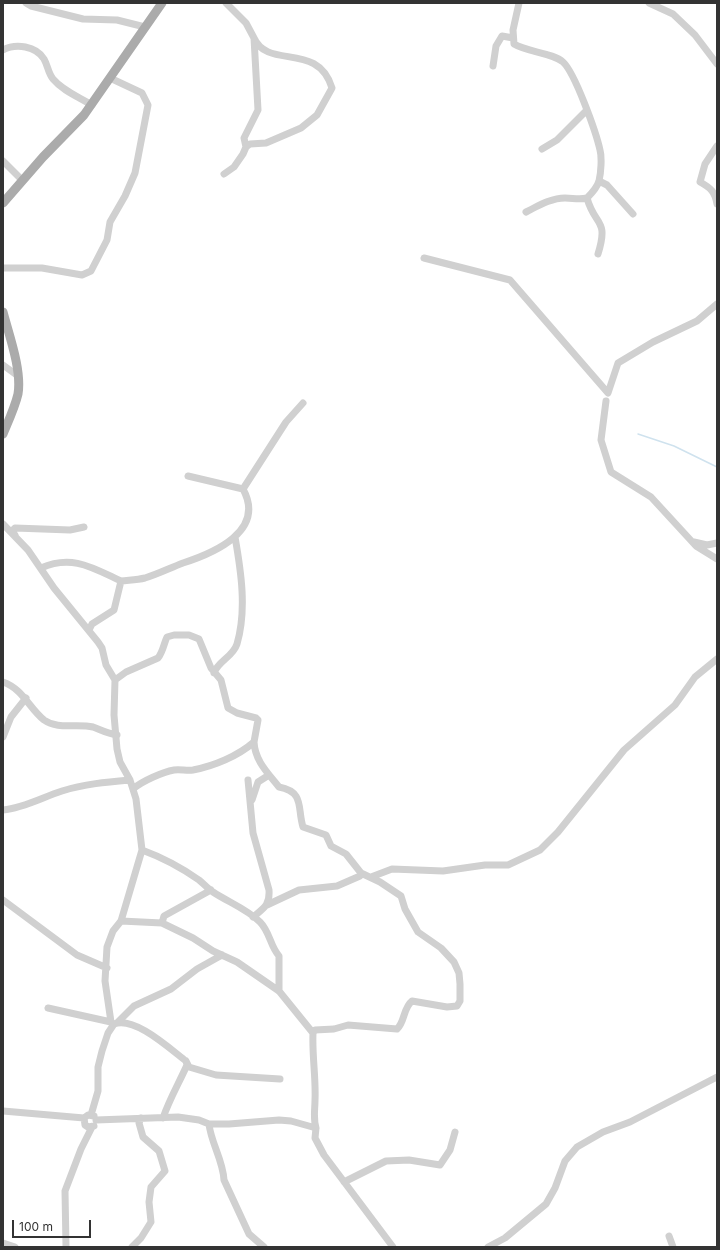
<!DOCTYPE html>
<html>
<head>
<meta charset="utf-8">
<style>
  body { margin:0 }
  #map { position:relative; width:720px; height:1250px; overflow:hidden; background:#fff; font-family:Inter,sans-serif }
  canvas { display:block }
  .frame { position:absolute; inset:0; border:4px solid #333; pointer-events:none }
  .scale { position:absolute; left:12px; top:1220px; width:79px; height:18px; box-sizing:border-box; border:2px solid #333; border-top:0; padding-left:5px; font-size:12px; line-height:14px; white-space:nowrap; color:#333; -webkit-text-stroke:3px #fff; paint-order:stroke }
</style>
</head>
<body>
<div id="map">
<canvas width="720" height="1250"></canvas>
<div class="frame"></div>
<div class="scale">100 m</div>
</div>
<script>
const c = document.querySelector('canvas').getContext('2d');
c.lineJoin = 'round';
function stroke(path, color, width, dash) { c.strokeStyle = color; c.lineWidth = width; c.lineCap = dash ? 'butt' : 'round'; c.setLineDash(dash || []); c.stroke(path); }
const stream = new Path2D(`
  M 638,434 L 674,446 L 717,467`);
const minor = new Path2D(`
  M 26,3 L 31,6 L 83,19 L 117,20 L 145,27
  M 519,3 L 513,30 L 514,44 C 527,52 553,53 563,62 C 575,73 596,132 600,150 C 602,157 601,173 599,181 C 597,188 592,193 587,198 C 579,200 573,198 565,198 C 551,198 538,206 526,212
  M 649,3 L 673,14 L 695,35 L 717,64
  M 3,50 C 16,43 36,46 44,59 C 48,66 48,73 53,79 C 63,91 79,97 92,105
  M 493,66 L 496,46 L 502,36 L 513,38
  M 717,146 L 705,164 L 700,182 C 711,188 715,192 717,204
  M 246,147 L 250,144 L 266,143 L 301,128 L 317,115 L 332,88 C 318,41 268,70 254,38
  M 542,149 L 557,140 L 587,110
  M 3,161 L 22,180
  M 224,174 L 234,167 L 243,154 L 246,147 L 244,138 L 258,110 L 254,38 L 246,23 L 226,3
  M 599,181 L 607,185 L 633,214
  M 587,198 C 595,227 609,218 598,254
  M 424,258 L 510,280 L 608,393 L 618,363 L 653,342 L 697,321 L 717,304
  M 3,268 L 42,268 L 82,275 L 91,271 L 107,240 L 110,222 L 125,196 L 135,173 L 148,105 L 142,93 L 110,78
  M 3,365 L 18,376
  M 606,401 L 601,440 L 611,472 L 651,497 L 696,546 L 717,559
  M 243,489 L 286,422 L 303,403
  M 3,524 L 28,550 L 54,588 L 98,642 L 102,648 L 106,665 L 115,680 L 114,715 L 117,749 L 120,762 L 130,780 L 136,799 L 142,850 L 121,921 L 113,931 L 107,947 L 105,981 L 111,1022 L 114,1024 L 108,1033 L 102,1051 L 98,1067 L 98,1091 L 91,1115
  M 15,535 L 12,531 L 15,528 L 70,530 L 84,527
  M 694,542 L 707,545 L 717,543
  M 41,568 C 72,554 93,568 121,581
  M 89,630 L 92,624 L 114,610 L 121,581 C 129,580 137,580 145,578 C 158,574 170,568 183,563 C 214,553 266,531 243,489 L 188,476
  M 214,673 C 218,661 233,657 237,644 C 247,610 241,571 235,537
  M 115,680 L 126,672 L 158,658 C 163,652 164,643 167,637 L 174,635 L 189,635 L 199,639 L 211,668 L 221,680 L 228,708 L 237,713 L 256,718 L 258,720 L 254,742 C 238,756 214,766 193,770 C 187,771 180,769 174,770 C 163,772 142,781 133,789
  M 3,682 C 23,689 29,708 44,720 C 58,730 77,723 93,727 C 101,730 108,734 117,735
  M 3,737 L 11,717 L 26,698
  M 254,742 C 255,761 268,773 279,787 C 305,792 297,808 303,827 L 326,835 L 331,846 L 346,854 L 361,873 L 360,876 L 337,886 L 299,890 L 267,905
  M 248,780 L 253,833 L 269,890 C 270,905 264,908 253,917
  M 252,800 L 258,782 L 269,775
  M 3,810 C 24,808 43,797 62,791 C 84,784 107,782 130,780
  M 142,850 C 161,857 182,868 199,880 C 204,884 208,889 213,892 C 228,902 247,909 260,922 C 270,932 270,946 279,956 L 279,991
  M 371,877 L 392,869 L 443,871 L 485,865 L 508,865 L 540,850 L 558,832 L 624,750 L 675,705 L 695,677 L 717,659
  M 3,900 L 77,955 L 107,968
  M 121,921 L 162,923 L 193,938 L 213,951 L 237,962 L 279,991 L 313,1033 C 312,1056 316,1077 315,1100 C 315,1110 313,1118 316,1128
  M 162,923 L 164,916 L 211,890
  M 48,1008 L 111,1022
  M 117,1023 L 134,1006 L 171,989 L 197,969 L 222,955
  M 114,1024 C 135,1016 170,1049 186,1061 L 187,1065 C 179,1083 169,1100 163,1118
  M 313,1033 L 315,1030 L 334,1029 L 348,1025 L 397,1029 C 405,1022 403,1008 412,1001 L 447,1007 L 457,1006 L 460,1001 L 460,984 L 459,973 L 454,962 L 441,948 L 418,932 L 405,909 L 401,896 L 380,882 L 361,873
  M 186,1061 L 189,1067 L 216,1075 L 280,1079
  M 3,1111 L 84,1118 L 88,1115 L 94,1116
  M 84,1118 L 85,1125 L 88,1127 L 94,1126
  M 96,1120 L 178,1117 L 199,1120 L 209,1124 L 229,1124 L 279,1120 L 291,1121 L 316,1128 L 315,1138 L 324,1155 L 393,1247
  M 209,1124 C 211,1143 223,1160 224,1180 L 249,1234 L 264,1247
  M 344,1182 L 386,1161 L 409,1160 L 440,1165 L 450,1150 L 455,1132
  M 669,1236 L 673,1247
  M 3,1243 L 15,1247
  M 66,1247 L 65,1191 L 81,1149 L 92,1127
  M 132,1247 L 141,1238 L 151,1222 L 149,1202 L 151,1187 L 165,1171 L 159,1151 L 143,1137 L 139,1123 L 141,1118
  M 488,1247 L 505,1238 L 546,1204 L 555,1188 L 565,1161 L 577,1147 L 603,1132 L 630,1122 L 717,1077`);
const major = new Path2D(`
  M 3,203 L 43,157 L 84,115 L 162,3
  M 3,312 C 9,335 22,370 18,394 C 15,407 8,422 3,434`);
stroke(stream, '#cfe2ee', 1.5);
stroke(minor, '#d0d0d0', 7);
stroke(major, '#ababab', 9);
</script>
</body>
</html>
